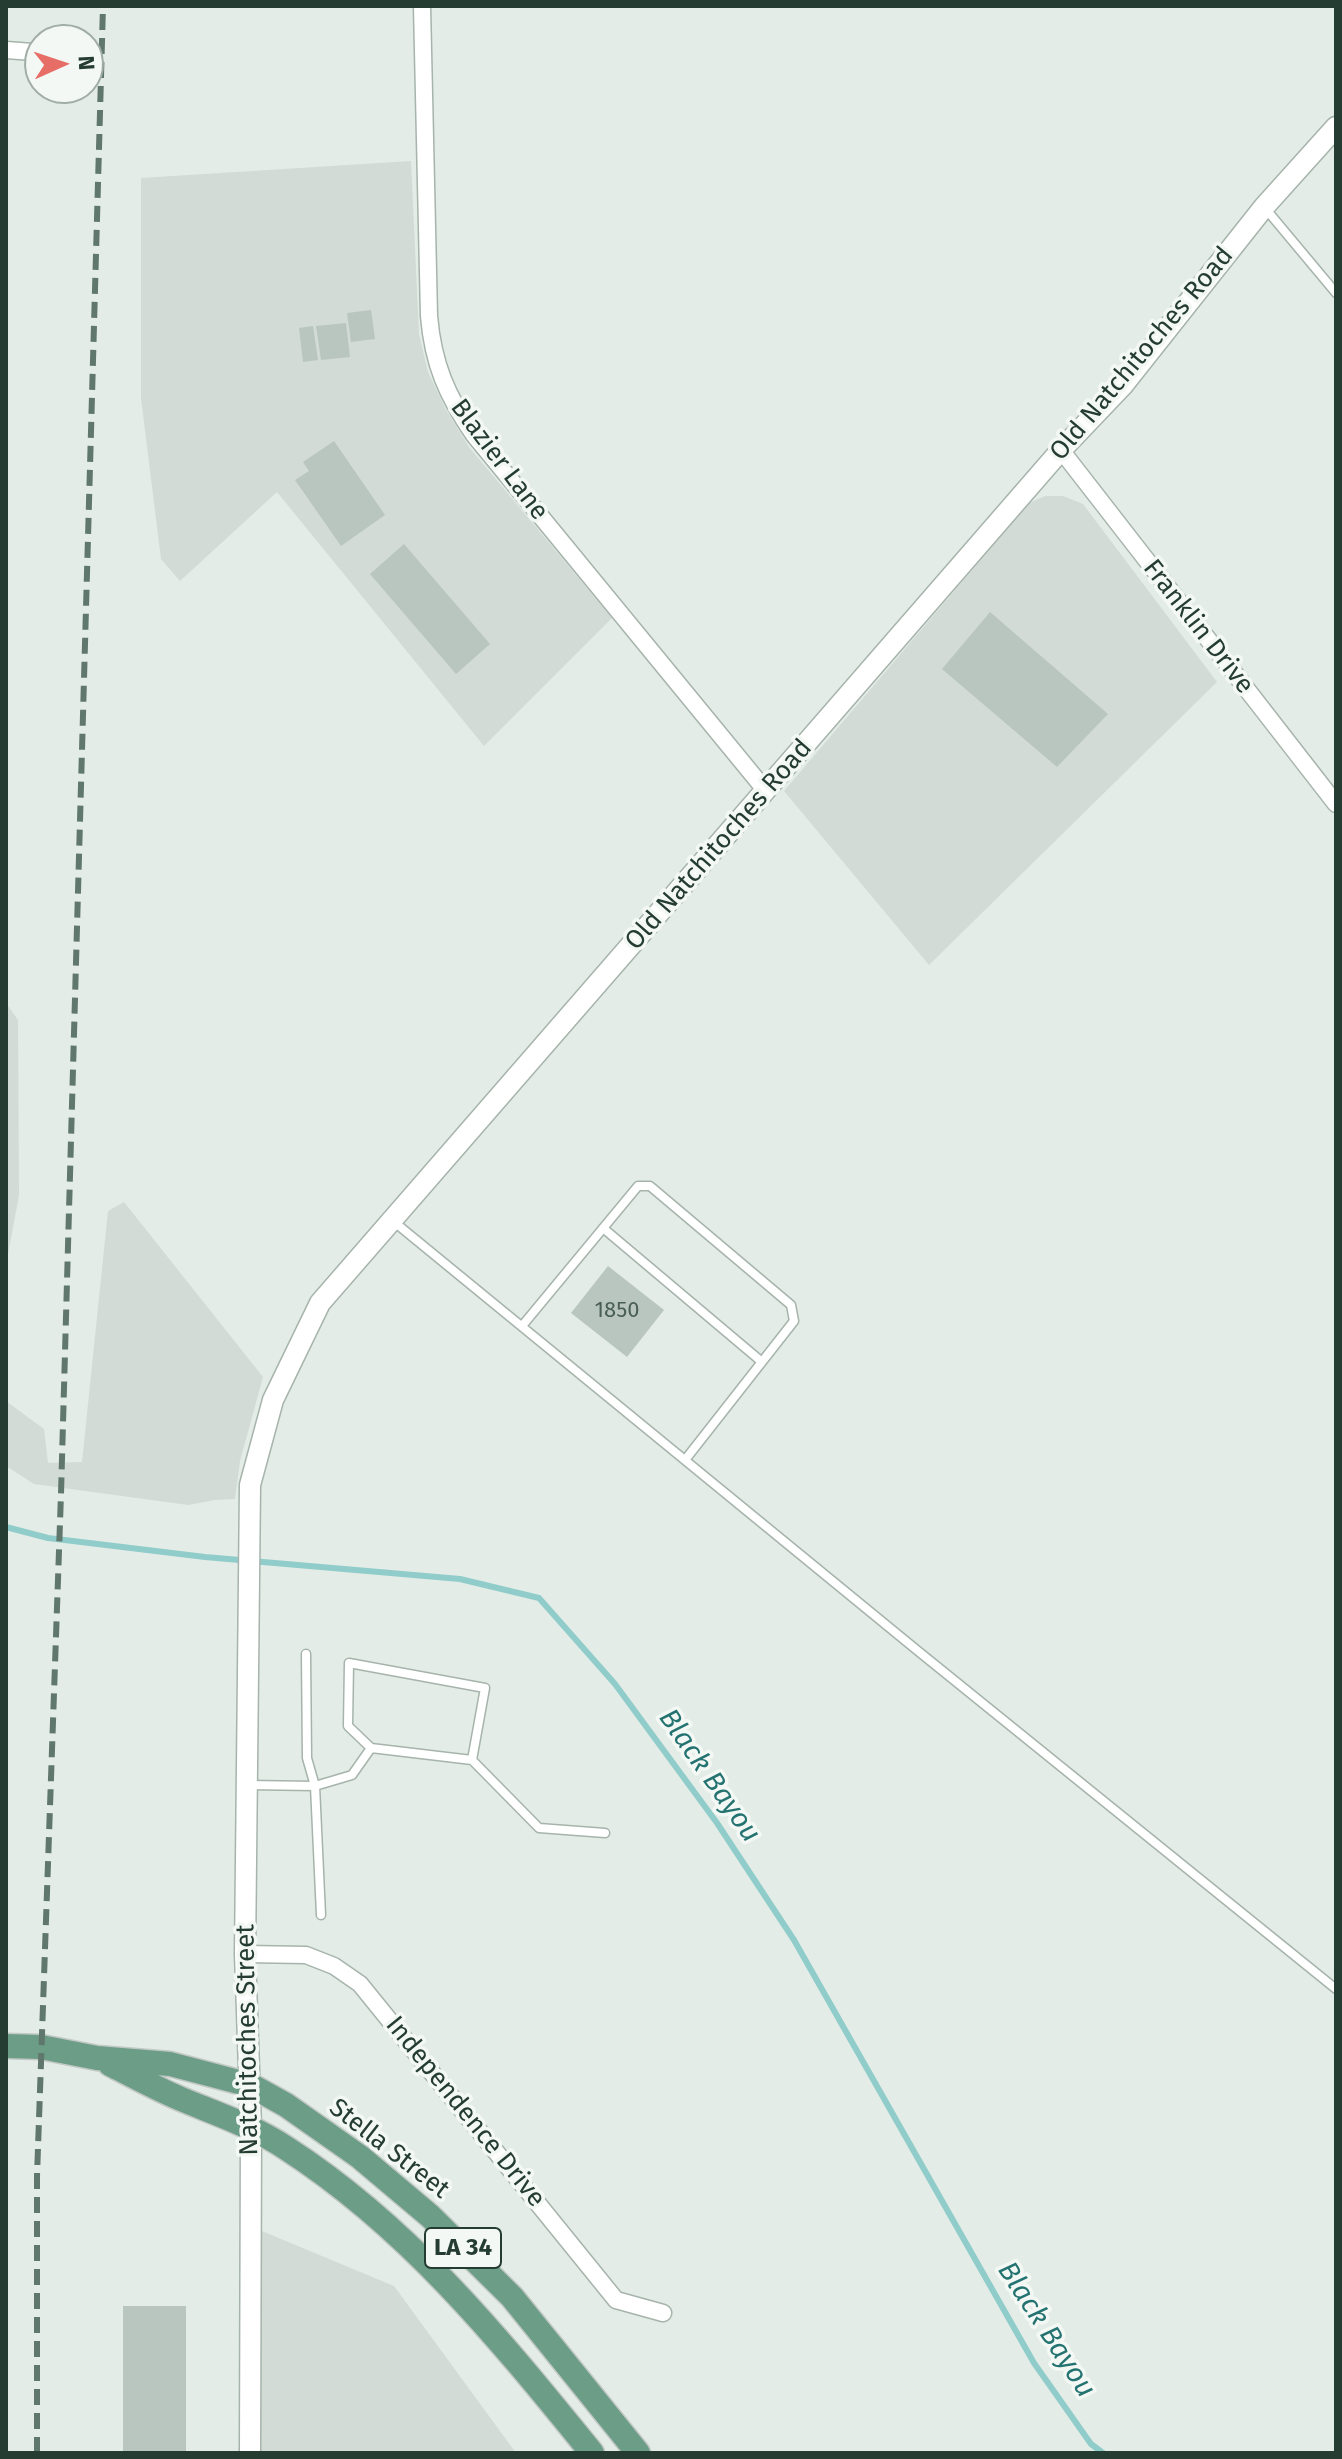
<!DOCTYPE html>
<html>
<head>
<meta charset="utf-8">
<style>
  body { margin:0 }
  #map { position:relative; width:1342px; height:2459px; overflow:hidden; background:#e3ece6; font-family:"Fira Sans",sans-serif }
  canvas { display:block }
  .frame { position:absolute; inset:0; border:8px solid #243c31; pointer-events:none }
  .north { position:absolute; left:24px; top:24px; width:80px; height:80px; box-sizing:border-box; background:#f4f8f5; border:2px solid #a1ada7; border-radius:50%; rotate:87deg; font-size:22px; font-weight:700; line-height:32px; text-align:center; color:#243c31 }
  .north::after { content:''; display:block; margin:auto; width:28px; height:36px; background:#e66e67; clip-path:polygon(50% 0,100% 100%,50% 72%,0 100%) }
</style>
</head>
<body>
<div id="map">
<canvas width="1342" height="2459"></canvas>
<div class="frame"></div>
<div class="north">N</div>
</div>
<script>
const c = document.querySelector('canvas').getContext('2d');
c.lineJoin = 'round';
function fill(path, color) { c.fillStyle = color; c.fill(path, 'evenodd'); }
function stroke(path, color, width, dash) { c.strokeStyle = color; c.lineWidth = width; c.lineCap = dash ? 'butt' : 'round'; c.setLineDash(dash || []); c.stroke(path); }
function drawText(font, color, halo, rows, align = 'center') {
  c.font = font + ' "Fira Sans",sans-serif'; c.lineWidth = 7; c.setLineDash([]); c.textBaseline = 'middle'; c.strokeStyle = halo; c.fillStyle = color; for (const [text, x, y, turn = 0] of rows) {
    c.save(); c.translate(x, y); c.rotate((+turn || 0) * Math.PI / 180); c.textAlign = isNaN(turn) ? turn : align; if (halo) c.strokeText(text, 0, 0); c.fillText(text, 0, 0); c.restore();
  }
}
const built = new Path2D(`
  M 411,161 L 419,334 L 428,372 L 445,408 L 469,447 L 612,618 L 484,746 L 277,492 L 180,581 L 161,559 L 141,398 L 141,178 Z
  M 1045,496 L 1063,496 L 1083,504 L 1217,682 L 929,965 L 784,791 L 1029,503 Z
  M 6,1003 L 18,1020 L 19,1195 L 6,1265 Z
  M 124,1202 L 263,1377 L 240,1461 L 235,1499 L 215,1500 L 188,1505 L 34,1484 L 6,1466 L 6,1401 L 44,1429 L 48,1463 L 82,1462 L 108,1211 Z
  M 257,2229 L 394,2286 L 516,2453 L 258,2453 Z`);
const stream = new Path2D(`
  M 6,1527 L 48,1538 L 205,1557 L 460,1579 L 539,1598 L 615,1684 L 717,1823 L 794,1940 L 1034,2363 L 1091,2444 L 1103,2453`);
const building = new Path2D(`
  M 371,310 L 375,339 L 351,342 L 347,313 Z
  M 346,323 L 350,357 L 321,360 L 316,326 Z
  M 313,326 L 318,360 L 303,362 L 299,328 Z
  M 334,441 L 385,515 L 341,546 L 295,480 L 309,471 L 303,462 Z
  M 404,544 L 490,644 L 456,674 L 370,574 Z
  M 990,612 L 1108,714 L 1057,767 L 942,669 Z
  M 608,1266 L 664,1310 L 627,1357 L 571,1313 Z
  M 123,2306 L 186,2306 L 186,2453 L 123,2453 Z`);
const service = new Path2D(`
  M 1265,208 L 1336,293
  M 393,1221 L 918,1651 L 1336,1989
  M 603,1228 L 762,1362
  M 522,1326 L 638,1186 L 650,1186 L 791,1305 L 794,1321 L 685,1460
  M 371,1748 L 348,1726 L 349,1663 L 485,1688 L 472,1760
  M 247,1785 L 315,1786 L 307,1758 L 306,1654
  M 321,1915 L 315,1786 L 352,1775 L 371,1748 L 472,1760 L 539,1828 L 605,1833`);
const minor = new Path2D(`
  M 422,6 L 429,316 C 433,364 447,396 474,435 L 766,791
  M 6,50 L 33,52
  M 1061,450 L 1336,804
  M 245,1954 L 306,1955 L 334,1966 L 360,1984 L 616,2300 L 663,2313`);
const tertiary = new Path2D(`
  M 250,2453 L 251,2127 L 245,1954 L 250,1485 L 273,1400 L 320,1303 L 1061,450 L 1123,385 L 1264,207 L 1336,127`);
const primary = new Path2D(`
  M 6,2046 L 41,2047 L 97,2058 L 170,2064 L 250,2085 L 286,2105 L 360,2157 L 430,2216 L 512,2297 L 638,2453
  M 110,2064 C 133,2076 157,2089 181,2099 C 217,2114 253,2126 286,2148 C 410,2228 500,2340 592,2453`);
const rail = new Path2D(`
  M 37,2453 L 37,2176 L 61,1494 L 103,6`);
const numberNames = [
  ["1850",617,1311]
];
const shields = [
  [463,2248,76]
];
const shieldNames = [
  ["LA 34",463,2248]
];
const streetNames = [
  ["Old Natchitoches Road",1142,354,-50],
  ["Blazier Lane",499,460,53],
  ["Franklin Drive",1198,627,52],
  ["Old Natchitoches Road",719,845,-49],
  ["Natchitoches Street",248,2040,-91],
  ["Independence Drive",465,2112,51],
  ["Stella Street",389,2149,38]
];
const waterNames = [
  ["Black Bayou",709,1776,55],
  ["Black Bayou",1046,2330,57]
];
fill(built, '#d2dbd5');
stroke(stream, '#90ccca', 6);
fill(building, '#b9c6bf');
stroke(service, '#a6b4ac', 11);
stroke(minor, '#a6b4ac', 19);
stroke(tertiary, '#a6b4ac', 23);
stroke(primary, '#c2c8c5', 27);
stroke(service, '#fff', 8);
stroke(minor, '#fff', 16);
stroke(tertiary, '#fff', 20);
stroke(primary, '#6c9d87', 24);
stroke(rail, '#5f776c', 6, [16, 8]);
drawText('22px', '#495e54', null, numberNames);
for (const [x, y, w] of shields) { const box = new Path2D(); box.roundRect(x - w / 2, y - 20, w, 40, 6); c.fillStyle = '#f4f8f5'; c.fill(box); stroke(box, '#243c31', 2); }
drawText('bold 24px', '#243c31', null, shieldNames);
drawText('26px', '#243c31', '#f4f8f5', streetNames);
drawText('italic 28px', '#247371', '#f4f8f5', waterNames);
</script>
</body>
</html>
